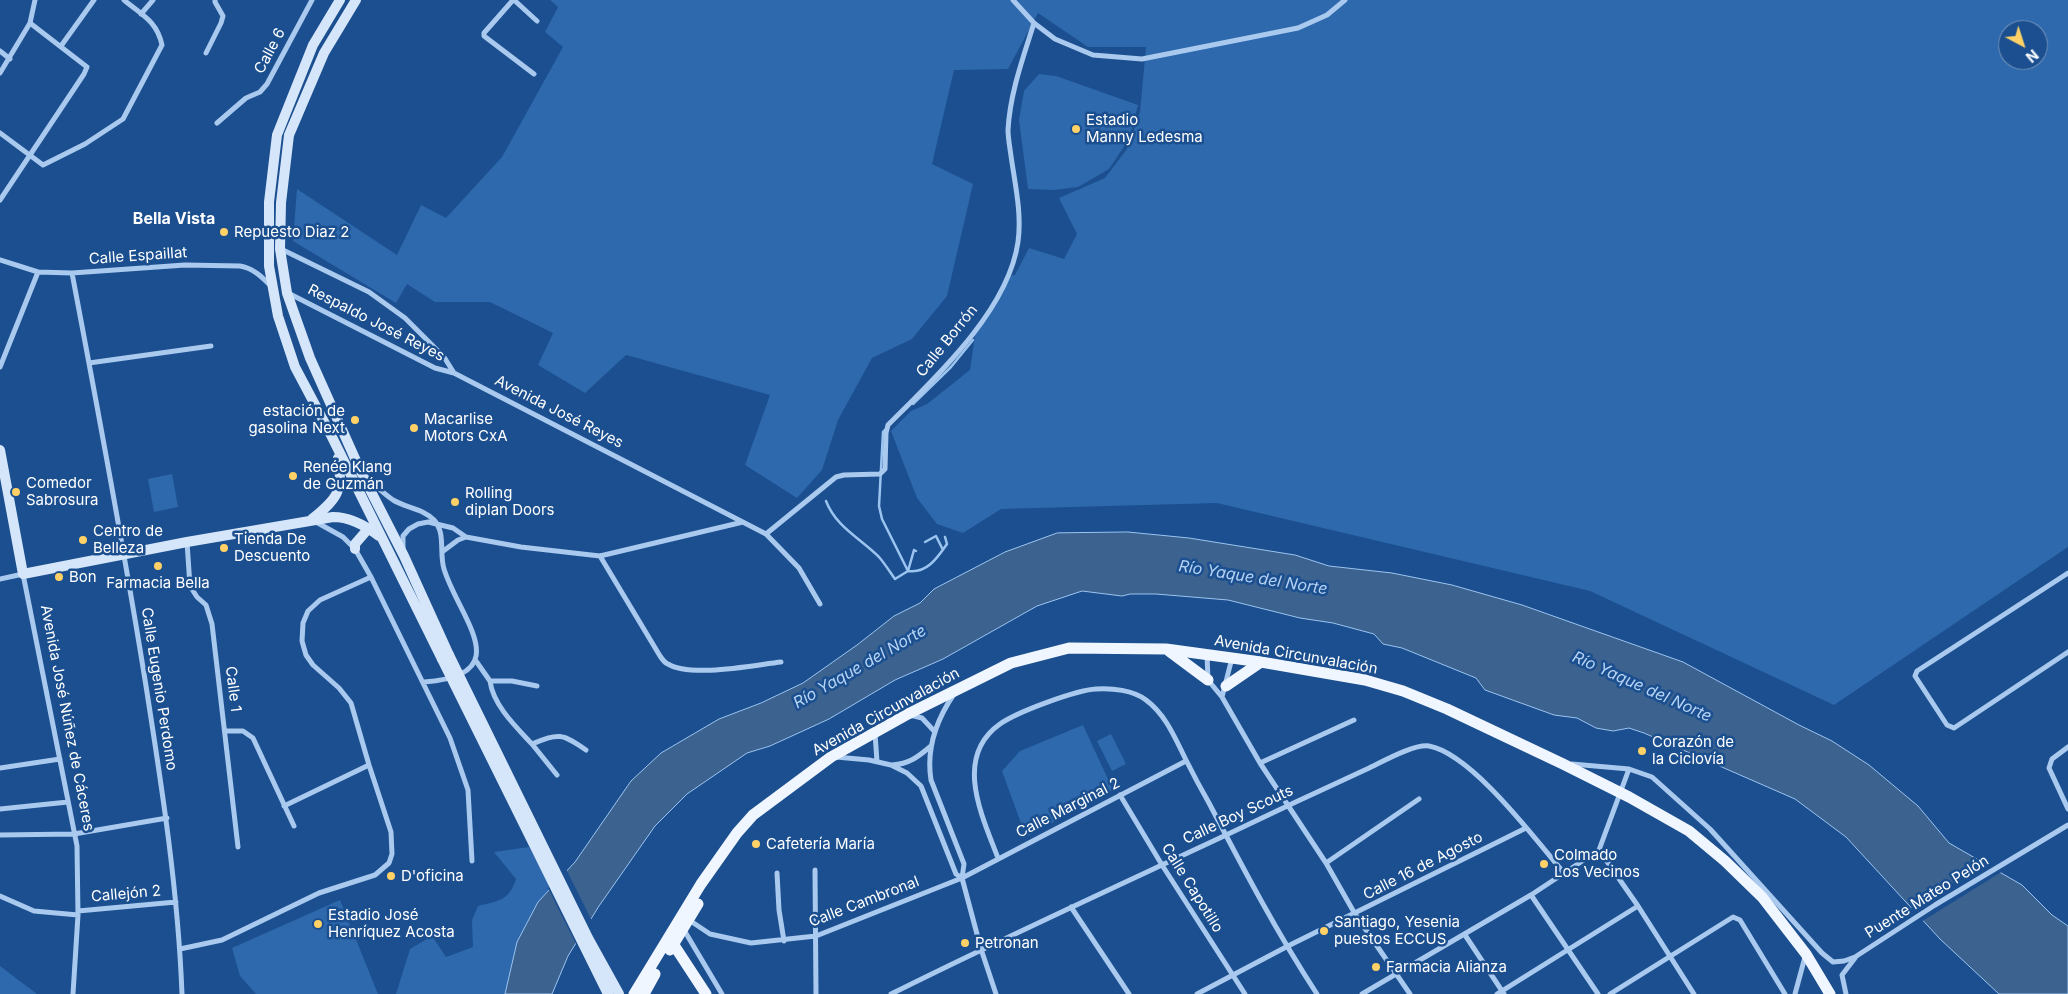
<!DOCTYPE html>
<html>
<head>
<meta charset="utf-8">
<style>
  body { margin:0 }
  #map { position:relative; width:2068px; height:994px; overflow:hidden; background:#1b4f8f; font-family:Inter,sans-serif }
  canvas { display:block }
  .north { position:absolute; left:1998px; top:20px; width:50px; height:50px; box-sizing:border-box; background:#1b4f8f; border:1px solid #7695bc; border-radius:50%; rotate:140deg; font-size:14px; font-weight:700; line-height:20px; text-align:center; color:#fff }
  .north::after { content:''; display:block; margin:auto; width:18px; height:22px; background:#ffd166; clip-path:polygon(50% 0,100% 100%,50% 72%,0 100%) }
</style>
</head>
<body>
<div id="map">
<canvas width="2068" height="994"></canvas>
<div class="north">N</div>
</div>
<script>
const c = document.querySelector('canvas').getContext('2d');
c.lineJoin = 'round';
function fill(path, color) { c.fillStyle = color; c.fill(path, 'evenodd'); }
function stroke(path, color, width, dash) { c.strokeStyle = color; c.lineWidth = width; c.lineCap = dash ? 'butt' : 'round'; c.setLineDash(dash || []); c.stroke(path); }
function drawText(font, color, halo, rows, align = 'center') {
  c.font = font + ' Inter,sans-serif'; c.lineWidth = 5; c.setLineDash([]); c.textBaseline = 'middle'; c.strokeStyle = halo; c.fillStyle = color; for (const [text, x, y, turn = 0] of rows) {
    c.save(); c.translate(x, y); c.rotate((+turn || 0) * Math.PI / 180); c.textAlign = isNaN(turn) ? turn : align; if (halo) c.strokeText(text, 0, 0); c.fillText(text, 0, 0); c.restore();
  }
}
const green = new Path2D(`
  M 550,0 L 2068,0 L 2068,547 L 1834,705 L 1590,591 L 1217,503 L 1001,509 L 963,533 L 937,524 L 917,498 L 891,431 L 911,411 L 927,404 L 970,370 L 975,336 L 1010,276 L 1015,275 L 1029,248 L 1064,259 L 1077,234 L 1059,198 L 1105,178 L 1127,149 L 1140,112 L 1146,47 L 1088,47 L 1038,13 L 1008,69 L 954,70 L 932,164 L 973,184 L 947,296 L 912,339 L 872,358 L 838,420 L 822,470 L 797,498 L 745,465 L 770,395 L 626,355 L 585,393 L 538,365 L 553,333 L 490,302 L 435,302 L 407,284 L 396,303 L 293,241 L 297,189 L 397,255 L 421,205 L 446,218 L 502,157 L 563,47 L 545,32 L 558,7 ZM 2008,30 L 2038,30 L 2038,60 L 2008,60 Z
  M 1039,74 L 1056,76 L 1138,105 L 1129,139 L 1109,169 L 1078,187 L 1054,190 L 1028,189 L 1019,120 L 1024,91 Z
  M 172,474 L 178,507 L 154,512 L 148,479 Z
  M 1083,725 L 1113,790 L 1026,837 L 1002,771 L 1020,751 Z
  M 1111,734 L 1126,764 L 1112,771 L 1097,741 Z
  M 529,847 L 548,882 L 549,890 L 538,902 L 505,994 L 396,994 L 410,949 L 432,936 L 446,957 L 473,947 L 472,920 L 478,906 C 498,901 509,901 516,879 L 494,852 Z
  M 340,900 L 378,994 L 256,994 L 240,976 L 232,948 Z
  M 0,966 L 37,994 L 0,994 Z`);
const water = new Path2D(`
  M 1128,532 L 1189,538 L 1295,555 L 1329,566 L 1392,573 L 1452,585 L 1522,605 L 1683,662 L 1799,725 L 1832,741 L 1869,765 L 1918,806 L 1949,843 L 2022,885 L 2052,915 L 2068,926 L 2068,994 L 1999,994 L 1940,939 L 1846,837 L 1795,799 L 1644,733 L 1629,728 L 1613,731 L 1596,728 L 1577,718 L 1554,715 L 1485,690 L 1476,678 L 1402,648 L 1383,644 L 1374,634 L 1333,623 L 1300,618 L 1228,600 L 1156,594 L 1130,594 L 1122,596 L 1082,591 L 1037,606 L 943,659 L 895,680 L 829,719 L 770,746 L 747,753 L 687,794 L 655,826 L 599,906 L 568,956 L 552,994 L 505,994 L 517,942 L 538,902 L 575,862 L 631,781 L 661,753 L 719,719 L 761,703 L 803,683 L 857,645 L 894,616 L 920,603 L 934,589 L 1005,552 L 1057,533 Z`);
const pier = new Path2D(`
  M 1987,862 L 2003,871 L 1921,922 L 1910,909 Z
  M 566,869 L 592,921 L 577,946 L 548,888 Z`);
const stream = new Path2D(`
  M 913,404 L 951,367 L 973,340
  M 885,430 L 883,432 L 879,506 L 882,519 L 908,571
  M 826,501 C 836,527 860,538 879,557 C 885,564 890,572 895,579 L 908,571 L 914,550 L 916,551
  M 925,542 L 936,536 L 943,550
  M 908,571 C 927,574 938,557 947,544 L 945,537`);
const street = new Path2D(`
  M 513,0 L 484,33 L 484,36 L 534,74
  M 514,0 L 537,21
  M 1013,0 L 1034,23 L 1055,39 L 1093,55 L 1142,59 L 1298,28 L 1327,15 L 1345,0
  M 141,14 L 153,0
  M 61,46 L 94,0
  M 0,51 L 10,59
  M 206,53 L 221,23 L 223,16 L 215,2 L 215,0
  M 0,73 L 30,23 L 35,0
  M 217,123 L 246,98 L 260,92 L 267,84 L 312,0
  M 0,133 L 43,165 L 85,144 L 123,119 L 162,45 C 157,21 142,15 124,0
  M 0,200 L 84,74 L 87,67 L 30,23
  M 281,249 L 369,292 L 405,318 L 444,357 L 454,373 L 766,534 L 799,568 L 820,604
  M 0,260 L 38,272 L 72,273 L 185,265 L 240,266 C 253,268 262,277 271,286
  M 72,273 C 98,410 124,548 146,686 C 162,788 178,890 182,994
  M 288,293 L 435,368 L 454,373
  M 89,363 L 211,346
  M 0,367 L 38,272
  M 367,478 C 375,485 384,494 393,500 C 406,508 424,509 434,520 C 446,533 439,553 444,569 C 459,618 519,675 424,682
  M 316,522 L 343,537 L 355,549 L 371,577 L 450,738 L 468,790 L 472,861
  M 766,534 L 836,477 L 844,475 L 880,474 L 885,469 L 886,433 L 888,425 C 935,378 1008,311 1018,242 C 1022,214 1015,184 1011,156 C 1010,148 1008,138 1008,130 C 1010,93 1023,58 1034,23
  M 187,542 L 190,586 L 197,597 L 206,605 L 212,624 L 238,847
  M 403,548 L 403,536 L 409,529 L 418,524 L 428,522 L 453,528 L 466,537 L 521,547 L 600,556 L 743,522
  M 442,552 L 458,540 L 466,537
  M 600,556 L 660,656 C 662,659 665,663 668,664 C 691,678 754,665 781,662
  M 2068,573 L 1917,671 L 1915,676 L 1947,725 L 1954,728 L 2068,652
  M 0,579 L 23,574 L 77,846 L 78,915 L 73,994
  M 1207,655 L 1208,680 L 1222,697 L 1260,763 L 1326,863 L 1355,914 L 1410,994
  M 476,661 L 490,681 L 512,681 L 537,686
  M 490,681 C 493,705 516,727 532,744 C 559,733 562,733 586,750
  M 954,694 C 937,719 926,749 931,780 L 964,864 L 962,878 L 981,949 L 996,994
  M 1222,697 L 1232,658
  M 910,715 L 922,718 L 935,732
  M 226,731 L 243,731 L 253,738 L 294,826
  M 875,733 L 877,762
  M 532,744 L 557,775
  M 2068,747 L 2052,759 L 2049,768 L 2068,809
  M 836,757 L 869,760 L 891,765 L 907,773 L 921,786 L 956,874 L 962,878
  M 1260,763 L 1354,720
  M 1572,764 L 1629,769 L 1652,777 L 1710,829 L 1822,953 L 1833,962 L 1844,961 L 1855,957 L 1935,905 L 2068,825
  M 892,765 C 909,764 918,757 931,746
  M 0,768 L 60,759
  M 1120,795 L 1162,865 L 1245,994
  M 284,806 L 369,765
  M 0,809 L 68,802
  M 0,835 L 74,834 L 167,818
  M 1599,850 L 1638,906 L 1694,994
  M 998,858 C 982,816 953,757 1000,724 C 1017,712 1076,690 1096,689 C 1112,688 1133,690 1146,700 C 1166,715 1175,738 1186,760 C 1193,774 1201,789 1209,803 C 1243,868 1277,933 1317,994
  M 1326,863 L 1419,799
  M 815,870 L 816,994
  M 777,873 L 779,910 L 784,941
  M 1531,895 L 1598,994
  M 0,896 L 34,911 L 78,915
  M 1071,907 L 1129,994
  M 78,911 L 176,902
  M 689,920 L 710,934 L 751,943 L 816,936 L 962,878 L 1186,761
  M 684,930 L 722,994
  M 1465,935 L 1504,994
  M 180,949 L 222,940 L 319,893 L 375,875 L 389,863 L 392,854 L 391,832 L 369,765 L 351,703 L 339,688 L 313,665 L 306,655 L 302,641 L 303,623 L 308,611 L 320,600 L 371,577
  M 891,994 C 1001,939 1113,888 1224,836 C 1272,813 1319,791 1367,769 C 1382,762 1413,744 1429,746 C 1472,754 1535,839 1564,873
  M 1197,994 L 1288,946 L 1526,828
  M 1362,994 L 1531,895 L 1599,850 L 1629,769
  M 1497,994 L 1638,906
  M 1610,994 L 1733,917 L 1740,920 L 1785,994
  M 1795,994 L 1805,957
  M 1846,994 L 1842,975 L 1855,958`);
const secondary = new Path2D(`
  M 340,0 L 313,45 L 277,135 L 269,202 L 269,266 L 278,316 L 295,367 L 329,431 L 442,659
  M 356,0 L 324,53 L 289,135 L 281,203 L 280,249 L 287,293 L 310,358 L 361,472 L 404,556 L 449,655
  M 0,450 L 23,574 L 187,542 L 333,517 C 350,517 366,526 379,536
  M 312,519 C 337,499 344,491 338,458
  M 355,549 L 355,544 L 368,529`);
const primary = new Path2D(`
  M 1169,651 L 1208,680
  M 1226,686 L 1261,662
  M 670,939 L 706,994
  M 670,950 L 698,904
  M 634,994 L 701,884 L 737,833 L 753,815 L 831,757 L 908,714 L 1011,663 L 1069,648 L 1166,649 L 1261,662 L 1365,680 L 1403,691 L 1447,709 L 1563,764 L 1629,797 L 1689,831 L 1725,861 L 1762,897 L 1806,954 L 1830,994
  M 644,994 L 655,974`);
const secondaryBridge = new Path2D(`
  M 449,655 L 588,938 L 619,994
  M 442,659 L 608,994`);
const markers = [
  [1076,129,5,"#ffd166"],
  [224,232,5,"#ffd166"],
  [355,420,5,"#ffd166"],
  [414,428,5,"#ffd166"],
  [293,476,5,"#ffd166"],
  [16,492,5,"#ffd166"],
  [455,502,5,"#ffd166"],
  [83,540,5,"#ffd166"],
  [224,548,5,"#ffd166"],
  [158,566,5,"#ffd166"],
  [59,577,5,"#ffd166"],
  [1642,751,5,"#ffd166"],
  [756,844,5,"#ffd166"],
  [1544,864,5,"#ffd166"],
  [391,876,5,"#ffd166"],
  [318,924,5,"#ffd166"],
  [1324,931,5,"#ffd166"],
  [965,943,5,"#ffd166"],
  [1376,967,5,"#ffd166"]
];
const streetNames = [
  ["Calle 6",270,51,-62],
  ["Calle Espaillat",138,256,-4],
  ["Respaldo José Reyes",376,323,27],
  ["Calle Borrón",947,341,-51],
  ["Avenida José Reyes",559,412,27],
  ["Avenida Circunvalación",1296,655,10],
  ["Calle Eugenio Perdomo",159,689,81],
  ["Calle 1",233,689,83],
  ["Avenida Circunvalación",886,712,-29],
  ["Avenida José Núñez de Cáceres",67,718,79],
  ["Calle Marginal 2",1068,808,-27],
  ["Calle Boy Scouts",1238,815,-25],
  ["Calle 16 de Agosto",1423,866,-27],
  ["Calle Capotillo",1192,888,58],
  ["Callejón 2",126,894,-5],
  ["Puente Mateo Pelón",1927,897,-32],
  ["Calle Cambronal",864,902,-21]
];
const poiNames = [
  ["Estadio",1086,120],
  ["Manny Ledesma",1086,137],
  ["Repuesto Diaz 2",234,232],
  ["estación de",345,411,"right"],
  ["gasolina Next",345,428,"right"],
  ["Macarlise",424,419],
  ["Motors CxA",424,436],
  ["Renée Klang",303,467],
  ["de Guzmán",303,484],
  ["Comedor",26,483],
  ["Sabrosura",26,500],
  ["Rolling",465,493],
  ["diplan Doors",465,510],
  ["Centro de",93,531],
  ["Belleza",93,548],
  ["Tienda De",234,539],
  ["Descuento",234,556],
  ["Bon",69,577],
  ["Farmacia Bella",158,583,"center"],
  ["Corazón de",1652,742],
  ["la Ciclovía",1652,759],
  ["Cafetería María",766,844],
  ["Colmado",1554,855],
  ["Los Vecinos",1554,872],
  ["D'oficina",401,876],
  ["Estadio José",328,915],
  ["Henríquez Acosta",328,932],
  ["Santiago, Yesenia",1334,922],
  ["puestos ECCUS",1334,939],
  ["Petronan",975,943],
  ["Farmacia Alianza",1386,967]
];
const neighbourhoodNames = [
  ["Bella Vista",174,219]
];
const waterNames = [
  ["Río Yaque del Norte",1253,578,9],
  ["Río Yaque del Norte",860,667,-30],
  ["Río Yaque del Norte",1642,687,24]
];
fill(green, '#2e69ad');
fill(water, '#3c6290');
stroke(water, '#9cc4f0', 1);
fill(pier, '#1b4f8f');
stroke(stream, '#9cc4f0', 2.5);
stroke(street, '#a9c9ee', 5);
stroke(secondary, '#d6e6fa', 10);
stroke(primary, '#f0f6ff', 11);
stroke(secondaryBridge, '#d6e6fa', 10);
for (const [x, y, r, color] of markers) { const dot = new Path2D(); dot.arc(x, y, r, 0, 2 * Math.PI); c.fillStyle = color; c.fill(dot); stroke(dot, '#1b4f8f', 2); }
drawText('15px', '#fff', '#1b4f8f', streetNames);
drawText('15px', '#fff', '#1b4f8f', poiNames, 'left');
drawText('bold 16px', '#fff', '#1b4f8f', neighbourhoodNames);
drawText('italic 16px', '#b5d3f5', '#1b4f8f', waterNames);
</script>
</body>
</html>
